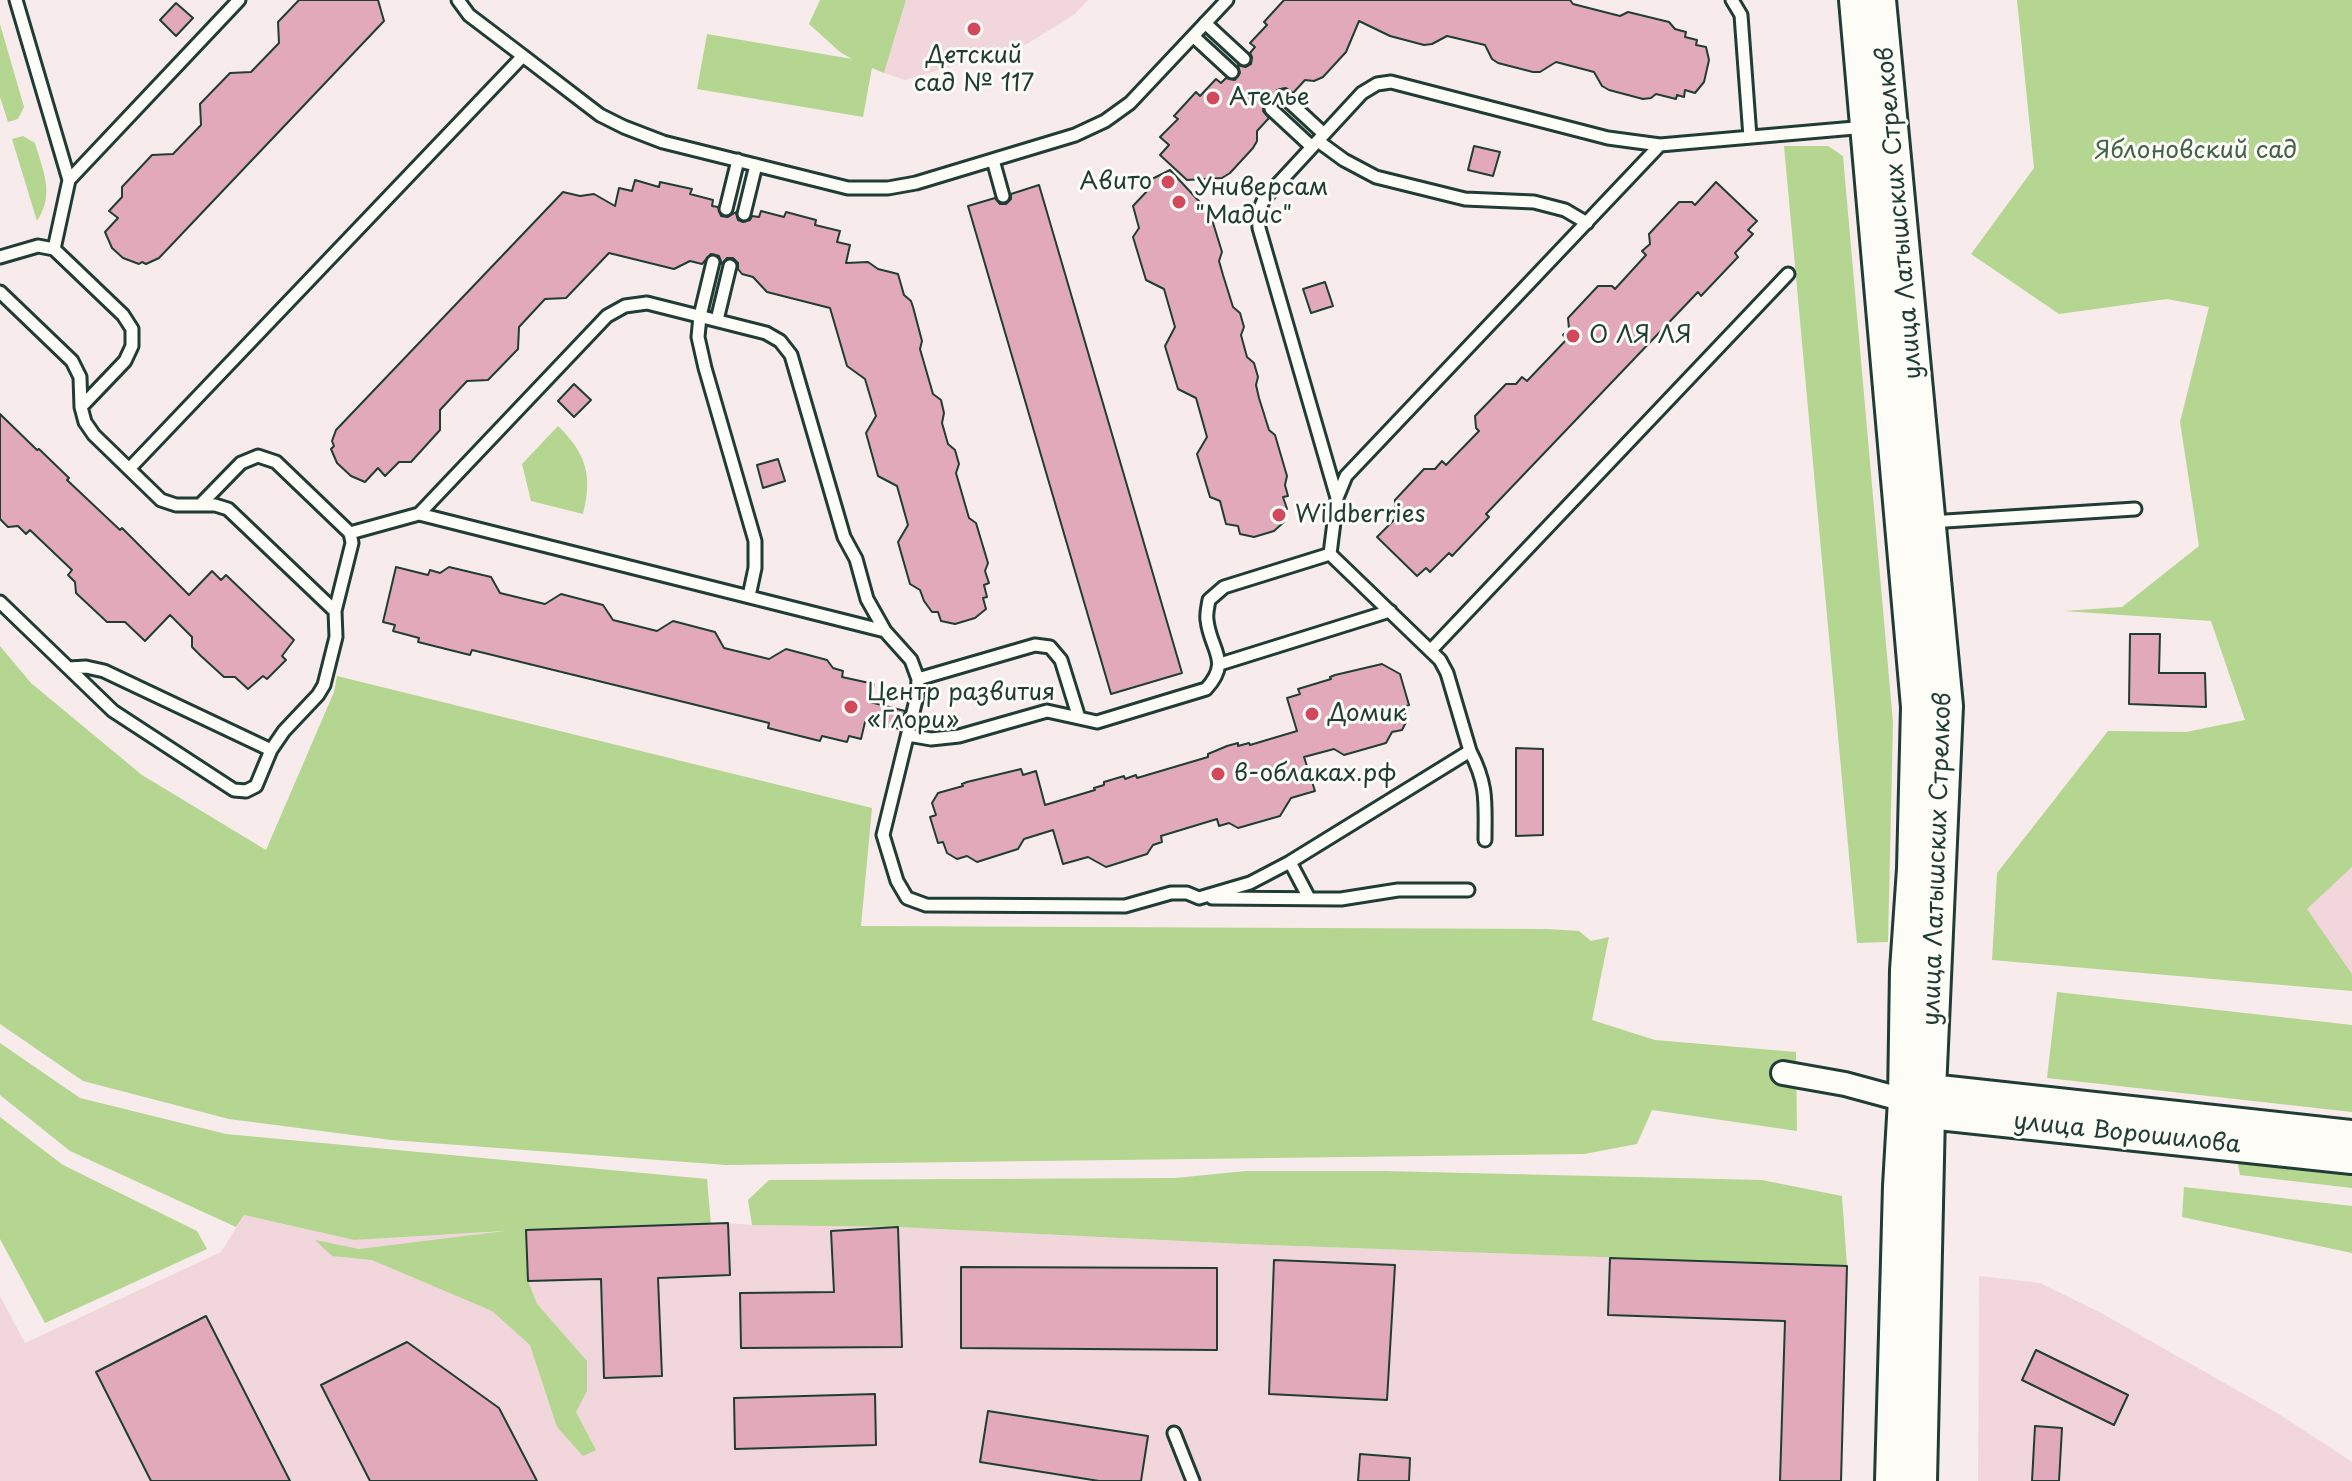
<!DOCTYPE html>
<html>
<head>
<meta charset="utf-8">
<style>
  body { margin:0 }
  canvas { display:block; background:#f8ebeb }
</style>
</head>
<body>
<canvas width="2352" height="1481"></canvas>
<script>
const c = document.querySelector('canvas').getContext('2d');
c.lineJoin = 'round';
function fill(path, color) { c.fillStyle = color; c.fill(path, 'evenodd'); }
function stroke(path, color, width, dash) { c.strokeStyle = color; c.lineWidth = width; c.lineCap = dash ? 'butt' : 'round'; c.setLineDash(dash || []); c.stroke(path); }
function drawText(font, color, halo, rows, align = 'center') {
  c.font = font + ' "Playpen Sans",sans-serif'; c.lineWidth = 6; c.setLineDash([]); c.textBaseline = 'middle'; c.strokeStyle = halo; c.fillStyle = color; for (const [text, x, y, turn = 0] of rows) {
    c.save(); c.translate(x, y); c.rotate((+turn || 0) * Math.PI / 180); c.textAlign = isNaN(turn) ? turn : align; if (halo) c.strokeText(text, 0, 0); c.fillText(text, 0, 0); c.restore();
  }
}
const built = new Path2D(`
  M 906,0 L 1088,0 L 1075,14 L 1027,44 L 905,80 L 884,73 Z
  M 2352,867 L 2352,974 L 2306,909 Z
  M 244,1215 L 354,1240 L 526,1230 L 728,1223 L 752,1225 L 898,1227 L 1242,1244 L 1847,1266 L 1841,1481 L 0,1481 L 0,1296 L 25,1343 L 221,1252 Z
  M 1979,1276 L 2040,1283 L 2103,1314 L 2279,1414 L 2352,1462 L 2352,1481 L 1978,1481 Z`);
const green = new Path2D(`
  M 820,0 L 906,0 L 884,73 L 872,68 L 863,117 L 697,89 L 707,34 L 852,59 L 840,52 L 809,24 Z
  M 2017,0 L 2352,0 L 2352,867 L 2307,909 L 2352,974 L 2352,991 L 1992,960 L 1997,873 L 2108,731 L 2186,732 L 2245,720 L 2211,621 L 2064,611 L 2122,607 L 2199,546 L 2180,422 L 2209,307 L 2167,299 L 2059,314 L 1971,254 L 2034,168 Z
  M 0,24 L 24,107 L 18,119 L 8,122 L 0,97 Z
  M 23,136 L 35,143 C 43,171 55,194 37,221 L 12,139 Z
  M 1784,146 L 1828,146 L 1843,156 L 1893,723 L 1888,942 L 1857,943 Z
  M 558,426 C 586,453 593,476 583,514 L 531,501 L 522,464 Z
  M 0,646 L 31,683 L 142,775 L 266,850 L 334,692 L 337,676 L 872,808 L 861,926 L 1547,929 L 1579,931 L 1591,941 L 1609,937 L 1592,1020 L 1655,1040 L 1796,1052 L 1797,1131 L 1652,1110 L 1637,1144 L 1584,1154 L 726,1165 L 391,1140 L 229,1119 L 83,1081 L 0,1024 Z
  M 2057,992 L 2352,1025 L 2352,1112 L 2047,1078 Z
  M 0,1043 L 80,1098 L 226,1134 L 707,1179 L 711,1224 L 526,1230 L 528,1281 L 537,1304 L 587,1361 L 587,1391 L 576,1412 L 596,1450 L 583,1456 L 557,1427 L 530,1345 L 492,1311 L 372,1260 L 332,1256 L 315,1240 L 359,1249 L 505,1231 L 354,1240 L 244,1215 L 236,1227 L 70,1151 L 0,1095 Z
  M 0,1117 L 63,1165 L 197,1231 L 207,1249 L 45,1323 L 0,1239 Z
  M 2237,1160 L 2352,1174 L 2352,1188 L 2240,1175 Z
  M 1246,1171 L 1383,1171 L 1762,1180 L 1842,1196 L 1847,1266 L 1242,1244 L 898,1227 L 752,1225 L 748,1200 L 769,1180 L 1175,1178 Z
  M 2184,1187 L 2352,1206 L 2352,1253 L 2182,1217 Z`);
const building = new Path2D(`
  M 299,0 L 378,0 L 384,21 L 159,258 L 146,264 L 142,262 L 139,264 L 123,258 L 112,248 L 105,232 L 118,218 L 109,211 L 122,197 L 122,187 L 152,155 L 173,154 L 201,125 L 200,104 L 230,73 L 251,72 L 279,43 L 278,22 Z
  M 1284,0 L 1570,0 L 1573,4 L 1620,16 L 1628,12 L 1669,22 L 1675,29 L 1686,32 L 1685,37 L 1697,40 L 1696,45 L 1706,47 L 1709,60 L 1704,82 L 1695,93 L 1685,90 L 1684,97 L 1677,95 L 1676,99 L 1656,94 L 1651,98 L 1643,99 L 1609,90 L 1602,86 L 1594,72 L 1556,62 L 1540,72 L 1533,72 L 1498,63 L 1492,59 L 1485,45 L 1447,36 L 1432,44 L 1424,45 L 1390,36 L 1359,21 L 1346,52 L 1323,77 L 1314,81 L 1305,80 L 1293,93 L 1286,88 L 1277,90 L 1275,98 L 1280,106 L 1272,101 L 1264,104 L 1263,111 L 1269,118 L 1257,131 L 1257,141 L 1253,148 L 1230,173 L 1222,178 L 1187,180 L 1160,155 L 1169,145 L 1160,137 L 1178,119 L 1174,116 L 1196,92 L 1200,96 L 1216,79 L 1221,83 L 1226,78 L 1235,80 L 1240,73 L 1238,65 L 1246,67 L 1251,64 L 1252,57 L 1250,53 L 1255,47 L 1250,43 L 1267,25 L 1264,22 Z
  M 176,3 L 193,18 L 176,36 L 160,20 Z
  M 1474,146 L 1500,152 L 1493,176 L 1468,170 Z
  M 1170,170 L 1210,213 L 1222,252 L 1219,261 L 1223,275 L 1233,307 L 1240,313 L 1244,327 L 1241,335 L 1247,357 L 1254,363 L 1258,377 L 1256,385 L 1259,398 L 1269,430 L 1275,435 L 1287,476 L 1285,485 L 1288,496 L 1283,497 L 1287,509 L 1282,511 L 1285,521 L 1274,531 L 1254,537 L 1240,534 L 1238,526 L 1226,524 L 1220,501 L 1210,497 L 1197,454 L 1207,437 L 1196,398 L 1178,389 L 1165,346 L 1175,327 L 1164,289 L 1146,280 L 1133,237 L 1139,228 L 1133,206 L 1149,189 L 1152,179 Z
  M 635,180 L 659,187 L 660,182 L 692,189 L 690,194 L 713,200 L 712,206 L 718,207 L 721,216 L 728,217 L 736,212 L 738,220 L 743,222 L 750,220 L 752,216 L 759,217 L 761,211 L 784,217 L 786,212 L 816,220 L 815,225 L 840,231 L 837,242 L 850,245 L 846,263 L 868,262 L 878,269 L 898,274 L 904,295 L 911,301 L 913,307 L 922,341 L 920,349 L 933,394 L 941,400 L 944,413 L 942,423 L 948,444 L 955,450 L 959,464 L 956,473 L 969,518 L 976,523 L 988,563 L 985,571 L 989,583 L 984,585 L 987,597 L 983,598 L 986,609 L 975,618 L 955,624 L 941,621 L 938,612 L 932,612 L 924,601 L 920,590 L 910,584 L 898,542 L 908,525 L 897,486 L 878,476 L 866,433 L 876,416 L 865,379 L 847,366 L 830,308 L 767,292 L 753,277 L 742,274 L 738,269 L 738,263 L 733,258 L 727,258 L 722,264 L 719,256 L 711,254 L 702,264 L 690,261 L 674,269 L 609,253 L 566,298 L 545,299 L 519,327 L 518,349 L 488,380 L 467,381 L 440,410 L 440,430 L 411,462 L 399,462 L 385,476 L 378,468 L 365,482 L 351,476 L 337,463 L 331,449 L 334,446 L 332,441 L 336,430 L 563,192 L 580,196 L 594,194 L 615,206 L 619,188 L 632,191 Z
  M 1716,182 L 1757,221 L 1748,230 L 1753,234 L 1735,253 L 1738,257 L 1701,296 L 1698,292 L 1486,514 L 1489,517 L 1452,556 L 1449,553 L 1430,572 L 1426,568 L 1417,576 L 1377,537 L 1395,519 L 1395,500 L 1424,469 L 1435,469 L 1442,461 L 1446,465 L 1479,431 L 1476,428 L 1475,416 L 1506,384 L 1516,384 L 1522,377 L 1527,381 L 1567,339 L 1563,335 L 1569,329 L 1568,318 L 1598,286 L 1612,286 L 1615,289 L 1646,255 L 1642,251 L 1650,244 L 1649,234 L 1679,202 L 1692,202 L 1695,205 Z
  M 1039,185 L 1182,673 L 1111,694 L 968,206 L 995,198 L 1000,204 L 1006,204 L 1011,199 L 1011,194 Z
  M 1325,282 L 1333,306 L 1311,313 L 1303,289 Z
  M 574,384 L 591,400 L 574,417 L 558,401 Z
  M 0,414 L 37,450 L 39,449 L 69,478 L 67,480 L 120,530 L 122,528 L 189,595 L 212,571 L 221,580 L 226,575 L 294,640 L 282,656 L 286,660 L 267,679 L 263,676 L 248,689 L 235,677 L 224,677 L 201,656 L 192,647 L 192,637 L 170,615 L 145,641 L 125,622 L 107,622 L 76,593 L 75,582 L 68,575 L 72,570 L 30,530 L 26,534 L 18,526 L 8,527 L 0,519 Z
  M 778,459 L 785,481 L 763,488 L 757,465 Z
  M 396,567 L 428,575 L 430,570 L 440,573 L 449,567 L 491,577 L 500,593 L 545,604 L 561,594 L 603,605 L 613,620 L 657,631 L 673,621 L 715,632 L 724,648 L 769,659 L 786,649 L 827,660 L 833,668 L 843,671 L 842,677 L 874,684 L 870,702 L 905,711 L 900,729 L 865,722 L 861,739 L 849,736 L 847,742 L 822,736 L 820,741 L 768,728 L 769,723 L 684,702 L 472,650 L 470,655 L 418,642 L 419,638 L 393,631 L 395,625 L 383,622 Z
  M 2130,634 L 2160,634 L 2159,673 L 2205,673 L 2206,707 L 2129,704 Z
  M 1382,664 L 1400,674 L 1409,705 L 1403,707 L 1407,720 L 1402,730 L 1392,732 L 1386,743 L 1344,755 L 1334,749 L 1304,757 L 1315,791 L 1291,798 L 1280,816 L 1238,828 L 1229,823 L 1219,826 L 1217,819 L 1161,836 L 1162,842 L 1153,845 L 1147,854 L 1106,867 L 1088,857 L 1063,864 L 1053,830 L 1024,839 L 1018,849 L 977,862 L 967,856 L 957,859 L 947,853 L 943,842 L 938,843 L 930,817 L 936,815 L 932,803 L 938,793 L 963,786 L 962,784 L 967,782 L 1021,769 L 1023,775 L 1036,771 L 1045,805 L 1095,790 L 1094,788 L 1104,785 L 1104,782 L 1124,776 L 1125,779 L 1136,775 L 1137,778 L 1208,757 L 1208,754 L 1227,746 L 1238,743 L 1238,746 L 1249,743 L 1250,745 L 1297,731 L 1287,698 L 1300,694 L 1298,689 L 1331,679 L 1330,677 L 1335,675 Z
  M 1516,748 L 1543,749 L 1543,835 L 1516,836 Z
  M 728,1223 L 730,1275 L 658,1278 L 662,1376 L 604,1378 L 601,1279 L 528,1281 L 526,1230 Z
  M 898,1227 L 902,1347 L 741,1348 L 740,1293 L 834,1292 L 831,1231 Z
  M 1610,1258 L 1847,1266 L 1841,1481 L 1780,1481 L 1785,1321 L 1608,1315 Z
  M 1274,1260 L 1395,1265 L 1387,1400 L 1269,1394 Z
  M 961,1267 L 1217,1268 L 1217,1350 L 961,1348 Z
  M 206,1316 L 290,1481 L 151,1481 L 96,1372 Z
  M 407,1342 L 499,1408 L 537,1481 L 370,1481 L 321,1385 Z
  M 2036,1350 L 2128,1395 L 2114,1425 L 2022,1380 Z
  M 875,1394 L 876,1445 L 735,1449 L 734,1398 Z
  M 988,1411 L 1148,1436 L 1141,1481 L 1099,1481 L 980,1462 Z
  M 2035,1426 L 2062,1428 L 2059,1481 L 2032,1481 Z
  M 1360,1454 L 1410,1458 L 1409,1481 L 1358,1481 Z`);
const lane = new Path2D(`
  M 16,0 L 69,180 L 54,249
  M 458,0 L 469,15 L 523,56 L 600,115 L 624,127 L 663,142 L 848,188 L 888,188 L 916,183 L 1075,135 L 1105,121 L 1130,103 L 1227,0
  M 1732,0 L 1741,15 L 1750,137
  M 1205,23 L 1244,59
  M 1193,36 L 1232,72
  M 1283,96 L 1324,134
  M 1271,109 L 1312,147
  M 1318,141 L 1344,160 L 1376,177 L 1465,199 L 1534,202 L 1565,210 L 1587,223
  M 993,160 L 1003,196
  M 69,180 L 239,0
  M 726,209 L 738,160
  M 744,214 L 756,165
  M 0,257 L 38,246 L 54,249 L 123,315 L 132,329 L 132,346 L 125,361 L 81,407
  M 713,262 L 700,316 L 698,337 L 705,368 L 755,541 L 755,568 L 749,596
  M 0,292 L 72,361 L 80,377 L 81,407 L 85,422 L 94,435 L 161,500 L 176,505 L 215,505 L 228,509 L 335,611
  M 717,320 L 730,266
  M 129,469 L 523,56
  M 1337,498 L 1259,228 L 1258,213 L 1264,199 L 1362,93 L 1377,84 L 1391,82 L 1608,138 L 1660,145 L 1866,127
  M 419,514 L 607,316 L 625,306 L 647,303 L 766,333 L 780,341 L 791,355 L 844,537 L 856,559 L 867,599 L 885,631 L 911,660 L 918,679 L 917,696 L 883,835 L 897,881 L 907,898 L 926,905 L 1125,906 L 1171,893 L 1187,893 L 1199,898 L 1250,883 L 1290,862 L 1470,751 L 1447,673 L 1440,660 L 1330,554
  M 1930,522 L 2135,509
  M 350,533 L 419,514 L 885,631
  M 0,602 L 113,711 L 234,790 L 246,791 L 256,786 L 271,750 L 284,731 L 318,695 L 324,685 L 336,637 L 335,611 L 352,543 L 350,533 L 276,462 L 258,456 L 241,463 L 200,505
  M 1431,650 L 1788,274
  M 1220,664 L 1390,611
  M 69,668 L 86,667 L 104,671 L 271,750
  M 918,679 L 1035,645 L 1050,647 L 1061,660 L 1079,718
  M 908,735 L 931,739 L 959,736 L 1047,711 L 1097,722 L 1206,689 C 1232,661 1210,650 1207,620 C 1206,614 1208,606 1209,600 L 1224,587 L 1330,554 L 1337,498 L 1346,476 L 1660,145
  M 1470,751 C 1488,786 1485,802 1485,840
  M 1290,862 L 1309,898
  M 1212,898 L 1341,899 L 1398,890 L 1468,890
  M 1174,1433 L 1193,1481`);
const street = new Path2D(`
  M 1783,1073 L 1845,1084 L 1904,1100`);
const secondary = new Path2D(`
  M 1855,0 L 1917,707 L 1913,869 L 1906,970 L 1904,1100 L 1899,1186 L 1891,1481
  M 1880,0 L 1947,706 L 1929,1113 L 1921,1481
  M 1914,1096 L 1930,1090 L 2352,1136
  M 1913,1104 L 1929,1113 L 2352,1158`);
const markers = [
  [974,29,8,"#d1495b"],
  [1213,98,8,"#d1495b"],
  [1168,182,8,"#d1495b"],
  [1179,202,8,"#d1495b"],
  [1573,336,8,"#d1495b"],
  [1279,515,8,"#d1495b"],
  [851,707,8,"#d1495b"],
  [1312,714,8,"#d1495b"],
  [1218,774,8,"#d1495b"]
];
const poiNames = [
  ["Детский",974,56,"center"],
  ["сад № 117",974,84,"center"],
  ["Ателье",1229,98],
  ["Авито",1152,182,"right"],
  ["Универсам",1195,188],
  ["\"Мадис\"",1195,216],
  ["О ЛЯ ЛЯ",1589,336],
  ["Wildberries",1295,515],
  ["Центр развития",867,693],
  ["«Глори»",867,721],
  ["Домик",1328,714],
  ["в-облаках.рф",1234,774]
];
const parkNames = [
  ["Яблоновский сад",2196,151]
];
const streetNames = [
  ["улица Латышских Стрелков",1900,213,-95],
  ["улица Латышских Стрелков",1938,859,-88],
  ["улица Ворошилова",2127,1134,6]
];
fill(built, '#f1d7dc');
fill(green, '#b5d690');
fill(building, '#e2a9ba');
stroke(building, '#1f3d34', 2);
stroke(lane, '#1f3d34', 17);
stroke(street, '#1f3d34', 28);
stroke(secondary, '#1f3d34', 36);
stroke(lane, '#fdfcf7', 11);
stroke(street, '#fdfcf7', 22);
stroke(secondary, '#fdfcf7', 30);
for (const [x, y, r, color] of markers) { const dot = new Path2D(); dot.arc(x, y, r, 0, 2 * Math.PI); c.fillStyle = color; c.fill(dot); stroke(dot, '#fdfcf7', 3); }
drawText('24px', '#1f3d34', '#fdfcf7', poiNames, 'left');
drawText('24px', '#44634b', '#fdfcf7', parkNames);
drawText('24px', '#1f3d34', '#fdfcf7', streetNames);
</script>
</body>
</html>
